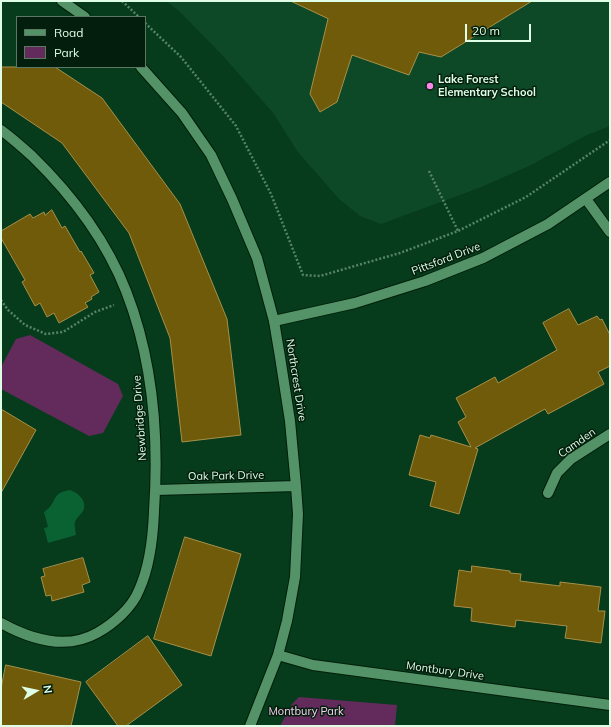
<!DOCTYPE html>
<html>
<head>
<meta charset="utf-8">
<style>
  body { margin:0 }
  #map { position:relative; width:611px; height:727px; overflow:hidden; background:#063b1c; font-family:Mulish,sans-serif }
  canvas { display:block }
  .frame { position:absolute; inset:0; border:2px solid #defee5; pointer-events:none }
  .legend { position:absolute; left:16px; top:16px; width:130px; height:52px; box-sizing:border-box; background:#041e0d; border:1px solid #5b7863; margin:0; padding:5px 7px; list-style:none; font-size:12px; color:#defee5 }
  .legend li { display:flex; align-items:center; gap:8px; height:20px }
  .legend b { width:20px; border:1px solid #5b7863 }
  .north { position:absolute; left:16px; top:671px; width:40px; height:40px; -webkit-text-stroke:3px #041e0d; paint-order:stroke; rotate:81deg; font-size:11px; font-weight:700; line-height:16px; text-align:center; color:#defee5 }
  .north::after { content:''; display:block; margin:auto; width:14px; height:18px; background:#defee5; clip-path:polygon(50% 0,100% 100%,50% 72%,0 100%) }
  .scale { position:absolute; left:465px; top:24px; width:66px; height:18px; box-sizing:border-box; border:2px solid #defee5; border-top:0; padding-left:5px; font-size:12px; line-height:14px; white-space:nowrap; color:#defee5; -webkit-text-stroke:3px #041e0d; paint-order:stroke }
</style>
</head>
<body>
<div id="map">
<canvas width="611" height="727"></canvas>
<div class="frame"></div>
<ul class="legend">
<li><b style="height:5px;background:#549367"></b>Road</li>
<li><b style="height:11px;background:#632b5c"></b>Park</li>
</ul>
<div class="north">N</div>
<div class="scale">20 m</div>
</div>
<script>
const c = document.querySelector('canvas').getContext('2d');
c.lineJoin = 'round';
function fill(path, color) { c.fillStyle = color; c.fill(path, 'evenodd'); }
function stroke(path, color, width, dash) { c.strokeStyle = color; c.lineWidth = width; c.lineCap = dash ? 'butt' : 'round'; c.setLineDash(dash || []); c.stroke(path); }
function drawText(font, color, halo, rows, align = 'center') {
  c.font = font + ' Mulish,sans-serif'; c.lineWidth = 3; c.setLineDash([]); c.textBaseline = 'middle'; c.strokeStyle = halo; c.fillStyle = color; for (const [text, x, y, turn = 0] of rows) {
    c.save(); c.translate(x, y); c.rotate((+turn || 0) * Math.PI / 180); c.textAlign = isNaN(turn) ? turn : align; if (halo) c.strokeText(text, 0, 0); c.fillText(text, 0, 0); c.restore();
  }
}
const built = new Path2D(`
  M 166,1 L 610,1 L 610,126 L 587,135 L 529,166 L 479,188 L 381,224 L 360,216 L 339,199 L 297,151 L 274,114 L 224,57 L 179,11 Z`);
const green = new Path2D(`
  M 30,335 L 118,384 L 123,396 L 103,433 L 89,436 L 1,389 L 1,367 L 16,339 Z
  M 299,697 L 397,705 L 395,726 L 280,726 L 292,704 Z`);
const water = new Path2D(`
  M 70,490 C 78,493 86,499 84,509 C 82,514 77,517 75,522 C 74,527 76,531 76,535 L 48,543 L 44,528 L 48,527 L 44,512 C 58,503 50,493 70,490 Z`);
const building = new Path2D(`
  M 291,1 L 532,1 L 441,57 L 419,52 L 409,75 L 352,55 L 337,102 L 320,112 L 310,94 L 328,19 Z
  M 1,67 L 55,67 L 102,98 L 180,204 L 227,319 L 241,435 L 182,442 L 170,338 L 129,233 L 62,143 L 1,102 Z
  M 52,210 L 62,228 L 65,226 L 80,252 L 81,251 L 94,273 L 90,275 L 99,292 L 91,297 L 92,299 L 85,303 L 88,307 L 59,323 L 54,313 L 47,317 L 40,303 L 35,306 L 22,282 L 25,280 L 1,238 L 1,231 L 30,214 L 33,218 L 44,212 L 45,215 Z
  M 569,309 L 578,325 L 597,316 L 600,320 L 602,319 L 610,335 L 610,366 L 598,372 L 604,384 L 548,414 L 545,409 L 475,448 L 478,449 L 459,514 L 430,506 L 436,482 L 409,475 L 420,435 L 430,438 L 431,435 L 471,447 L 458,422 L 466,417 L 456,398 L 495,377 L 498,383 L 557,350 L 543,323 Z
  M 1,409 L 36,430 L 1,493 Z
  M 185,537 L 241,554 L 211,656 L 154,639 Z
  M 83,558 L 90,582 L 82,585 L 84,592 L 52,601 L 51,595 L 46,596 L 41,577 L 45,576 L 43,569 Z
  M 472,566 L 510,571 L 510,573 L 521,574 L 520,581 L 560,586 L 560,582 L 601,587 L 598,611 L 605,611 L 601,643 L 565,638 L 567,626 L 516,620 L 515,627 L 471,621 L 472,608 L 454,606 L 459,570 L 471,572 Z
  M 148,636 L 182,685 L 126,726 L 118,726 L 86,682 Z
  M 6,665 L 81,682 L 71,726 L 1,726 L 1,689 Z`);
const path = new Path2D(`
  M 122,1 L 139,17
  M 145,23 L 181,57 L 236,126 L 271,194 L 303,275 L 320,276 L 400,253 L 458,231 L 526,197 L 610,140
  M 429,171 L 458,231
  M 1,300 L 8,310 L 25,325 L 46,334 L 63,332 L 95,312 L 114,305`);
const minor = new Path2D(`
  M 62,1 L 85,17
  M 141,67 L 182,113 L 211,155 L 232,199 L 257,258 L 274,321 L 280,357 L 290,421 L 296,486 L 298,514 L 295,577 L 287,621 L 278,655 L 250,726
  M 1,130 C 12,138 22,147 32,156 C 71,194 106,240 126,291 C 153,360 159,438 154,511 C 153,538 150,566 139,590 C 132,608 113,624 97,633 C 65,651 30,639 1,623
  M 586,199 L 610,232
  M 156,490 L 296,486
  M 548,493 L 557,473 L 571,459 L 610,434
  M 278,655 L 313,665 L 610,705`);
const tertiary = new Path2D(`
  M 274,321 L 355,303 L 425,281 L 483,258 L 548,224 L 610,182`);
const markers = [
  [430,86,4,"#f988e9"]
];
const poiNames = [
  ["Lake Forest",438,80],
  ["Elementary School",438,93]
];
const streetNames = [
  ["Pittsford Drive",446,259,-21],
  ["Northcrest Drive",296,380,81],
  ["Newbridge Drive",140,418,-94],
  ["Camden",577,443,-35],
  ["Oak Park Drive",226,476,-1],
  ["Montbury Drive",445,671,8]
];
const parkNames = [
  ["Montbury Park",306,712]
];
fill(built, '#0e4927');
fill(green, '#632b5c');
fill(water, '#0a6132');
fill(building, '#705b0a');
stroke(building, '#a69049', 1);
stroke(minor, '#001f0a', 12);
stroke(tertiary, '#001f0a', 12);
stroke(path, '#578468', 2.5, [2, 2]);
stroke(minor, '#549367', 10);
stroke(tertiary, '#549367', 10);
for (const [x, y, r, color] of markers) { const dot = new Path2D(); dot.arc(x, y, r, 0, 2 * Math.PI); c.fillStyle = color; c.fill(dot); stroke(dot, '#041e0d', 1.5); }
drawText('bold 11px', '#defee5', '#041e0d', poiNames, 'left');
drawText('11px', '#defee5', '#041e0d', streetNames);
drawText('11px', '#f7d3f0', '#041e0d', parkNames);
</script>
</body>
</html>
